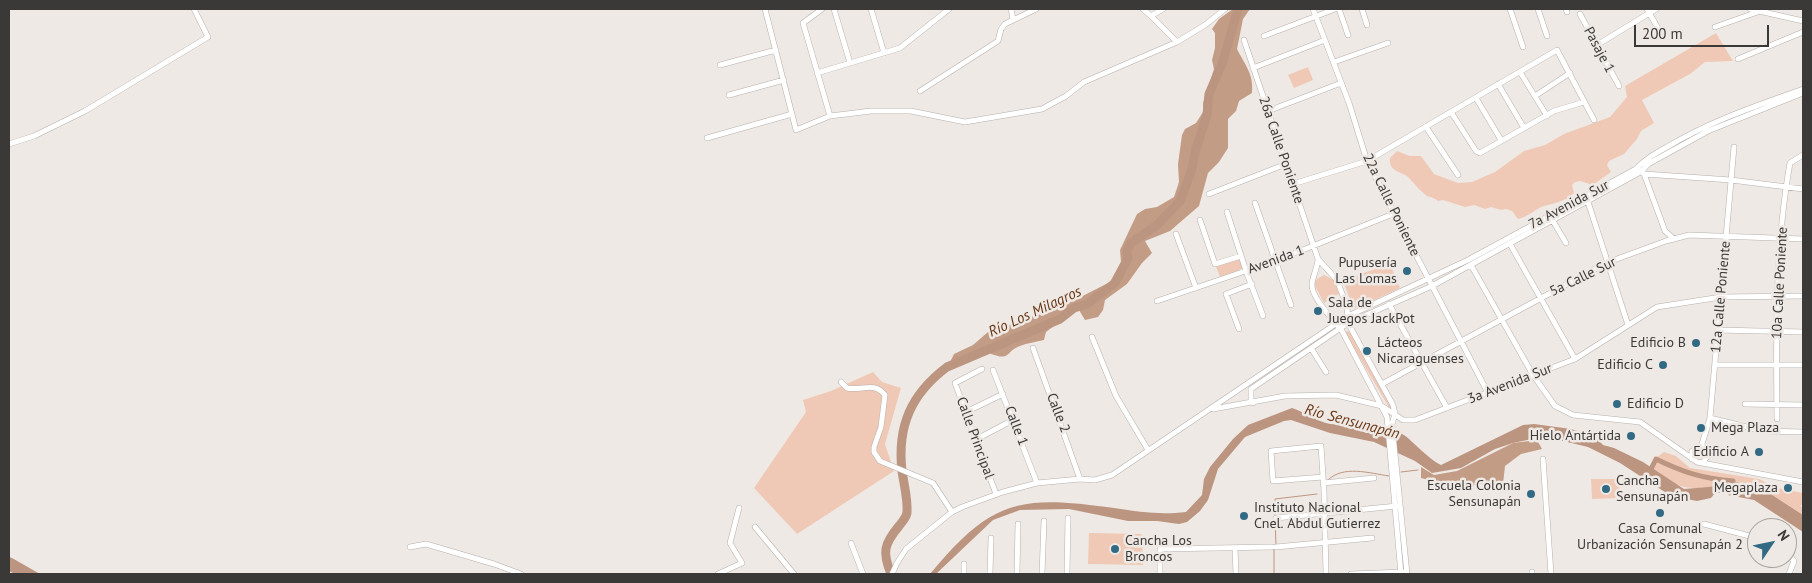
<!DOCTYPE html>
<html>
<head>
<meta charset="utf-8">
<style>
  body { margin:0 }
  #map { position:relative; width:1812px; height:583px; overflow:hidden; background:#efe9e5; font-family:"PT Sans",sans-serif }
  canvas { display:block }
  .frame { position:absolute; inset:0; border:10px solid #3b3937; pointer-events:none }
  .north { position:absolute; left:1747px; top:518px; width:50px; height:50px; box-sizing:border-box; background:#efe9e5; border:1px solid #a7a39f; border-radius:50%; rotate:56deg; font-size:14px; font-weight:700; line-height:20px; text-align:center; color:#3b3937 }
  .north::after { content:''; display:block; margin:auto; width:18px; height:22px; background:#326a84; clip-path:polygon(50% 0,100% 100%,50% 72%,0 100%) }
  .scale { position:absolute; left:1634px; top:25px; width:135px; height:22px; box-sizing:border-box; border:2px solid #3b3937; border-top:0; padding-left:6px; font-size:15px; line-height:18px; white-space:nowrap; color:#3b3937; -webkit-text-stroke:4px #efe9e5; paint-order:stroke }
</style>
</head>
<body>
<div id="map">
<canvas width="1812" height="583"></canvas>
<div class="frame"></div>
<div class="north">N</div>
<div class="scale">200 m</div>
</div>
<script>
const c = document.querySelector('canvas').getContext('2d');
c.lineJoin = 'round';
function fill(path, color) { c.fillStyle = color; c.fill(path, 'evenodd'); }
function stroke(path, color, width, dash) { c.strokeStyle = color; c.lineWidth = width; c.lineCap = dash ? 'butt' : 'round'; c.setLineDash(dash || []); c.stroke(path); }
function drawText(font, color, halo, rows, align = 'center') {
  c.font = font + ' "PT Sans",sans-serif'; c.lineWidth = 5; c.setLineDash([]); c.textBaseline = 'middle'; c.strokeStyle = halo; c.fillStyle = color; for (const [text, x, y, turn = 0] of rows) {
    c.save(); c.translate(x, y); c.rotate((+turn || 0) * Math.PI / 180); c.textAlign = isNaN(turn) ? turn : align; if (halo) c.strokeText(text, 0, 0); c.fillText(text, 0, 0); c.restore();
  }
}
const green = new Path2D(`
  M 1716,33 L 1733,61 L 1705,62 L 1690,74 L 1642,100 L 1654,123 L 1641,131 L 1637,139 L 1624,154 L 1609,161 L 1607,165 L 1611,172 L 1593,185 L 1580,181 L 1575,182 L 1572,185 L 1574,193 C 1564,202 1555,203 1544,206 C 1535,209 1528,217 1518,219 L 1512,211 L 1506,209 L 1501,210 L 1491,207 L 1485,209 L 1474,205 L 1465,207 L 1443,200 L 1438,201 C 1434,198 1431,197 1427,196 C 1419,190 1414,183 1407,176 C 1400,172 1388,170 1390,158 L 1397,151 L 1410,156 L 1421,156 L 1434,174 L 1458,183 L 1472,182 L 1495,172 L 1524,151 L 1545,145 L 1564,134 L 1610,117 L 1627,97 L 1625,86 Z
  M 1308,67 L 1313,80 L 1294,88 L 1288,75 Z
  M 1241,256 L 1245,268 L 1220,277 L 1215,264 Z
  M 1390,264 L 1400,288 L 1357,308 L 1353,308 L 1343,280 Z
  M 1324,275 L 1334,280 L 1340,293 L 1324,303 L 1314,284 L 1317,279 Z
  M 1347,331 L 1350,332 L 1391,405 L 1390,409 L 1345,333 Z
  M 873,372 L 882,382 L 901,388 L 885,444 L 894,471 L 797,534 L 754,488 L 806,412 L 803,400 L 831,391 Z
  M 1664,452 L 1676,456 L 1690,468 L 1759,479 L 1777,488 L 1803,493 L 1803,504 L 1800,506 L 1803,508 L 1803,515 C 1778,498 1755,482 1724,480 L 1724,486 C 1689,489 1682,492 1652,469 L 1657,461 C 1676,470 1696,480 1718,481 L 1684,473 L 1657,457 Z
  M 1591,479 L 1619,479 L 1620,498 L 1592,499 Z
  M 1089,533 L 1142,534 L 1143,565 L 1088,564 Z`);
const forest = new Path2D(`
  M 1233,9 L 1250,9 L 1243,19 L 1237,49 C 1245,65 1254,74 1252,93 L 1239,101 L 1236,111 L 1228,119 L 1228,148 L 1219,162 L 1208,173 L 1199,206 L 1170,231 L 1145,241 L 1152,253 L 1142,263 L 1127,284 L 1105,300 L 1103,310 L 1098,317 L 1085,320 L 1079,310 L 1075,310 L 1046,332 L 1044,340 C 1036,342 1027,343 1020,346 C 1004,352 1012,362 989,353 L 958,364 L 951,360 L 954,354 L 973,345 L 988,332 L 1012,324 L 1021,325 L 1037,313 L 1045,313 L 1056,305 L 1067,304 L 1110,282 L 1121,262 L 1120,250 L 1137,214 L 1145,209 L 1157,207 L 1174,197 L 1179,182 L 1178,164 L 1182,135 L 1185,129 L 1196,123 L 1203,112 L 1203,103 L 1214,69 L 1212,60 L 1215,48 L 1215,33 L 1212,29 L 1219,19 Z
  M 1537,440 L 1542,449 L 1521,454 L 1505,466 L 1503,484 L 1486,483 L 1467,487 L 1463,481 L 1440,483 L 1421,478 L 1421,467 L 1434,475 L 1457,471 L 1513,443 Z`);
const water = new Path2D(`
  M 1292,408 C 1305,412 1317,422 1331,424 C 1355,427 1379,429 1402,434 C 1407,435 1429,460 1441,465 L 1523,425 L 1534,424 L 1571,429 L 1595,436 L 1603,445 L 1614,448 L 1643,462 L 1684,489 L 1720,486 L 1729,488 L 1723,493 L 1715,493 L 1711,498 L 1697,501 L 1671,496 L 1620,463 L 1588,447 L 1563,441 L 1532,439 L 1513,443 L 1495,449 L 1461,468 L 1432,473 L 1415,461 L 1374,442 L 1330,433 L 1291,420 L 1284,421 L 1245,437 L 1218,469 L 1208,500 L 1200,511 L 1187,522 L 1179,524 L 1157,521 L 1128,521 L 1069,509 L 1020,510 L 993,520 L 936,574 L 930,574 C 992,499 1020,495 1114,508 C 1140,512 1161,515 1186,512 L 1202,495 L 1204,479 L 1210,467 L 1233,439 L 1248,425 Z
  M 1733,481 L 1763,489 L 1803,515 L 1803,532 L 1754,500 L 1728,495 Z
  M 9,557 L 12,558 L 40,574 L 15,574 L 9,571 Z`);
const stream = new Path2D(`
  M 1401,472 L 1418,470
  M 1328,480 C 1343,465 1369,473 1389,476
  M 1275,516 L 1275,499 L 1317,494
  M 1275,520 L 1276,545
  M 1274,574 L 1274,549`);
const canal = new Path2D(`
  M 1649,473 L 1656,459 C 1682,472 1704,479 1733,481`);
const river = new Path2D(`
  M 891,574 C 882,552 884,544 899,526 C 902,522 906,518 907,513 C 908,499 904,485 902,471 C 897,426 911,394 947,367 L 1060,319 L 1074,308 L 1087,304 L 1115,283 L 1128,258 L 1127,251 L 1131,243 L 1157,225 L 1180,201 L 1192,169 L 1195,152 L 1207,115 L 1209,94 L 1222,64 L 1238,9`);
const minor = new Path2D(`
  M 765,9 L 796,130 L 830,116 L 871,111 L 911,111 L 965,122 L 1042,109 L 1066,96 L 1084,82 L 1177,42
  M 822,9 L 803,23 L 830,116
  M 834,9 L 850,63
  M 871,9 L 884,53
  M 1011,9 L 1013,19
  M 1143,9 L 1151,16
  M 1163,9 L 1151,16 L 1177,42 L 1205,25 L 1225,9
  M 1313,9 L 1349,103 L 1367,161 L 1488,393
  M 1339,9 L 1348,35
  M 1362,9 L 1367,25
  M 1510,9 L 1523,47
  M 1538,9 L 1547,36
  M 1566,9 L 1567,12
  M 1647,9 L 1659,30
  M 1750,9 L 1803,21
  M 1580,14 L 1619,86
  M 1715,27 L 1766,9
  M 1264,36 L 1335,9
  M 1244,40 L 1318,259 L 1337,280 L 1347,307 L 1348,323 L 1393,405 L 1395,414 L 1392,424 L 1407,574
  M 1597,45 L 1656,9
  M 1738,59 L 1803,32
  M 1334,62 L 1388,43
  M 720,65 L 776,50
  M 1253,68 L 1325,40
  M 1520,72 L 1547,116
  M 817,73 L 900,48 L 949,9
  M 1498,84 L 1524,128
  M 920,91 L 998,41 L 1001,29 L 1005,24 L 1036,9
  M 729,95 L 784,80
  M 1535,96 L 1570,73
  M 1476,98 L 1501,140
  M 1268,111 L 1341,83
  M 1451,112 L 1476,151 L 1480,153 L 1554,111 L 1584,102
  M 1426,127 L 1458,175
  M 707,138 L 792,114
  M 9,144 L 34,136 L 85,111 L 208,37 L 194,9
  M 1639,170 L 1644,174 L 1731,180 L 1803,189
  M 1644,174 L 1665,231 L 1674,239
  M 1293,184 L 1367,161 L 1557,50 L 1594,120
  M 1209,194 L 1286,164
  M 1588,202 L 1628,325
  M 1255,203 L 1291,305
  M 1227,212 L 1246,271 L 1263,316
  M 1200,220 L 1215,264 L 1241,256
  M 1553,221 L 1566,243
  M 1176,234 L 1196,288
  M 1510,244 L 1575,359
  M 1318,260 C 1317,268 1313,276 1312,284 C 1311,298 1334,320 1342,331 L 1387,417 L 1401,574
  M 1471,265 L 1533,375 L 1555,406 L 1573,415 L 1640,422 L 1697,462 L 1803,482
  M 1157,301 L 1275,261 L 1393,214
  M 1389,304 L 1447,408
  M 1239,329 L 1226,294 L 1252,284
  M 1718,330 L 1803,332
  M 1092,337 L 1116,396 L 1148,450
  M 1033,348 L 1080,479
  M 1311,348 L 1326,372
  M 1715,365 L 1803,365
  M 982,369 L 955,383 L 996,494
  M 993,370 L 1037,483
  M 841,382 L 847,388 C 862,391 874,381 885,395 L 881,427 L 874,447 L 874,452 L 880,461 L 933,483 L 952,512
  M 1382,384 L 1606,263 L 1666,241 L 1689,235 L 1803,239
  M 1251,389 L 1348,323 L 1432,286 L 1642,171 L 1648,164 L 1708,131 L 1803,93
  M 1251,389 L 1251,399 L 1253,403
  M 1745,404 L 1803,405
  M 1213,409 L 1285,396 L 1336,395 L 1382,406 L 1403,420 L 1415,420 L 1575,359 L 1657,307 L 1721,297 L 1803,296
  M 966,412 L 1003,394
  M 1710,418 L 1763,431 L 1803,432
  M 1777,419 C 1776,334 1775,247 1790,163 L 1803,155
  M 975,440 L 1013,420
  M 1701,447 L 1710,418 L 1734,147
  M 1543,459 L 1551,574
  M 1692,459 L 1692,451 L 1701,447 L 1707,453 L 1707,457 L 1702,463
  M 1323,477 L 1273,481 L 1271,451 L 1321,446 L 1324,491 L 1326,574
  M 1323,483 L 1374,478
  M 1276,518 L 1397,506
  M 1704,524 L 1757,538
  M 755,527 L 794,574
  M 851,543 L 863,574
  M 410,547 L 426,544 L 494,564 L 521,574
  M 1276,547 L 1372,538
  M 1235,548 L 1236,574
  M 1787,553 L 1794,561 L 1789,574
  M 964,564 L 964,574
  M 1532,572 L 1532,574
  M 718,574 L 742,563 L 730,543 L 739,508
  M 892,574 L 897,563 L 906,549 L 952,512 L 962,507 L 1003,492 L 1037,483 L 1080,479 L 1095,480 L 1112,475 L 1346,317 L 1468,260 L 1636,169 C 1645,159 1656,153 1667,147 C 1710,121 1756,106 1803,89
  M 990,574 L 991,538
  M 1017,574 L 1018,524
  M 1042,574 L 1044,521
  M 1067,574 L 1068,518
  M 1160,574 L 1160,549 L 1272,547
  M 1351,574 L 1403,572`);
const markers = [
  [1407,271,5,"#326a84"],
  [1318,311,5,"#326a84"],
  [1696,343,5,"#326a84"],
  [1367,351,5,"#326a84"],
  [1663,365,5,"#326a84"],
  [1617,404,5,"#326a84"],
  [1701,428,5,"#326a84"],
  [1631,436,5,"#326a84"],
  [1759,452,5,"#326a84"],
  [1788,488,5,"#326a84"],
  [1606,489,5,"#326a84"],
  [1531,494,5,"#326a84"],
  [1660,513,5,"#326a84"],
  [1244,516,5,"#326a84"],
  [1115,549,5,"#326a84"]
];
const streetNames = [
  ["Pasaje 1",1599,50,62],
  ["26a Calle Poniente",1281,150,71],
  ["22a Calle Poniente",1391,205,64],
  ["7a Avenida Sur",1569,205,-28],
  ["Avenida 1",1276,260,-20],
  ["5a Calle Sur",1583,277,-26],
  ["10a Calle Poniente",1780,283,-87],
  ["12a Calle Poniente",1721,297,-85],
  ["3a Avenida Sur",1510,384,-21],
  ["Calle 2",1058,413,69],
  ["Calle 1",1016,426,69],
  ["Calle Principal",975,438,70]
];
const poiNames = [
  ["Pupusería",1397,263],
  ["Las Lomas",1397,279],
  ["Sala de",1328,303,"left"],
  ["Juegos JackPot",1328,319,"left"],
  ["Lácteos",1377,343,"left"],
  ["Nicaraguenses",1377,359,"left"],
  ["Edificio B",1686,343],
  ["Edificio C",1653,365],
  ["Edificio D",1627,404,"left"],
  ["Mega Plaza",1711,428,"left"],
  ["Hielo Antártida",1621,436],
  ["Edificio A",1749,452],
  ["Cancha",1616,481,"left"],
  ["Sensunapán",1616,497,"left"],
  ["Escuela Colonia",1521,486],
  ["Sensunapán",1521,502],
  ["Megaplaza",1778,488],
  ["Instituto Nacional",1254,508,"left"],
  ["Cnel. Abdul Gutierrez",1254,524,"left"],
  ["Casa Comunal",1660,529,"center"],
  ["Urbanización Sensunapán 2",1660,545,"center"],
  ["Cancha Los",1125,541,"left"],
  ["Broncos",1125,557,"left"]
];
const waterNames = [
  ["Río Los Milagros",1035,312,-25],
  ["Río Sensunapán",1352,422,15]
];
fill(green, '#efc9b5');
fill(forest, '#c39c86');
fill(water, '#bc9580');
stroke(stream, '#bc9580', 1);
stroke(canal, '#bc9580', 5);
stroke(river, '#bc9580', 9);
stroke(minor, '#b6b0ad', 6);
stroke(minor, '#fff', 5);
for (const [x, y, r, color] of markers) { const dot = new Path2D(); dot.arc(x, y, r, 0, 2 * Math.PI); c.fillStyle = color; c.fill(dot); stroke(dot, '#efe9e5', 2); }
drawText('14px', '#3b3937', '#efe9e5', streetNames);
drawText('14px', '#3b3937', '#efe9e5', poiNames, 'right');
drawText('italic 15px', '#693614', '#efe9e5', waterNames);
</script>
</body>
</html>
